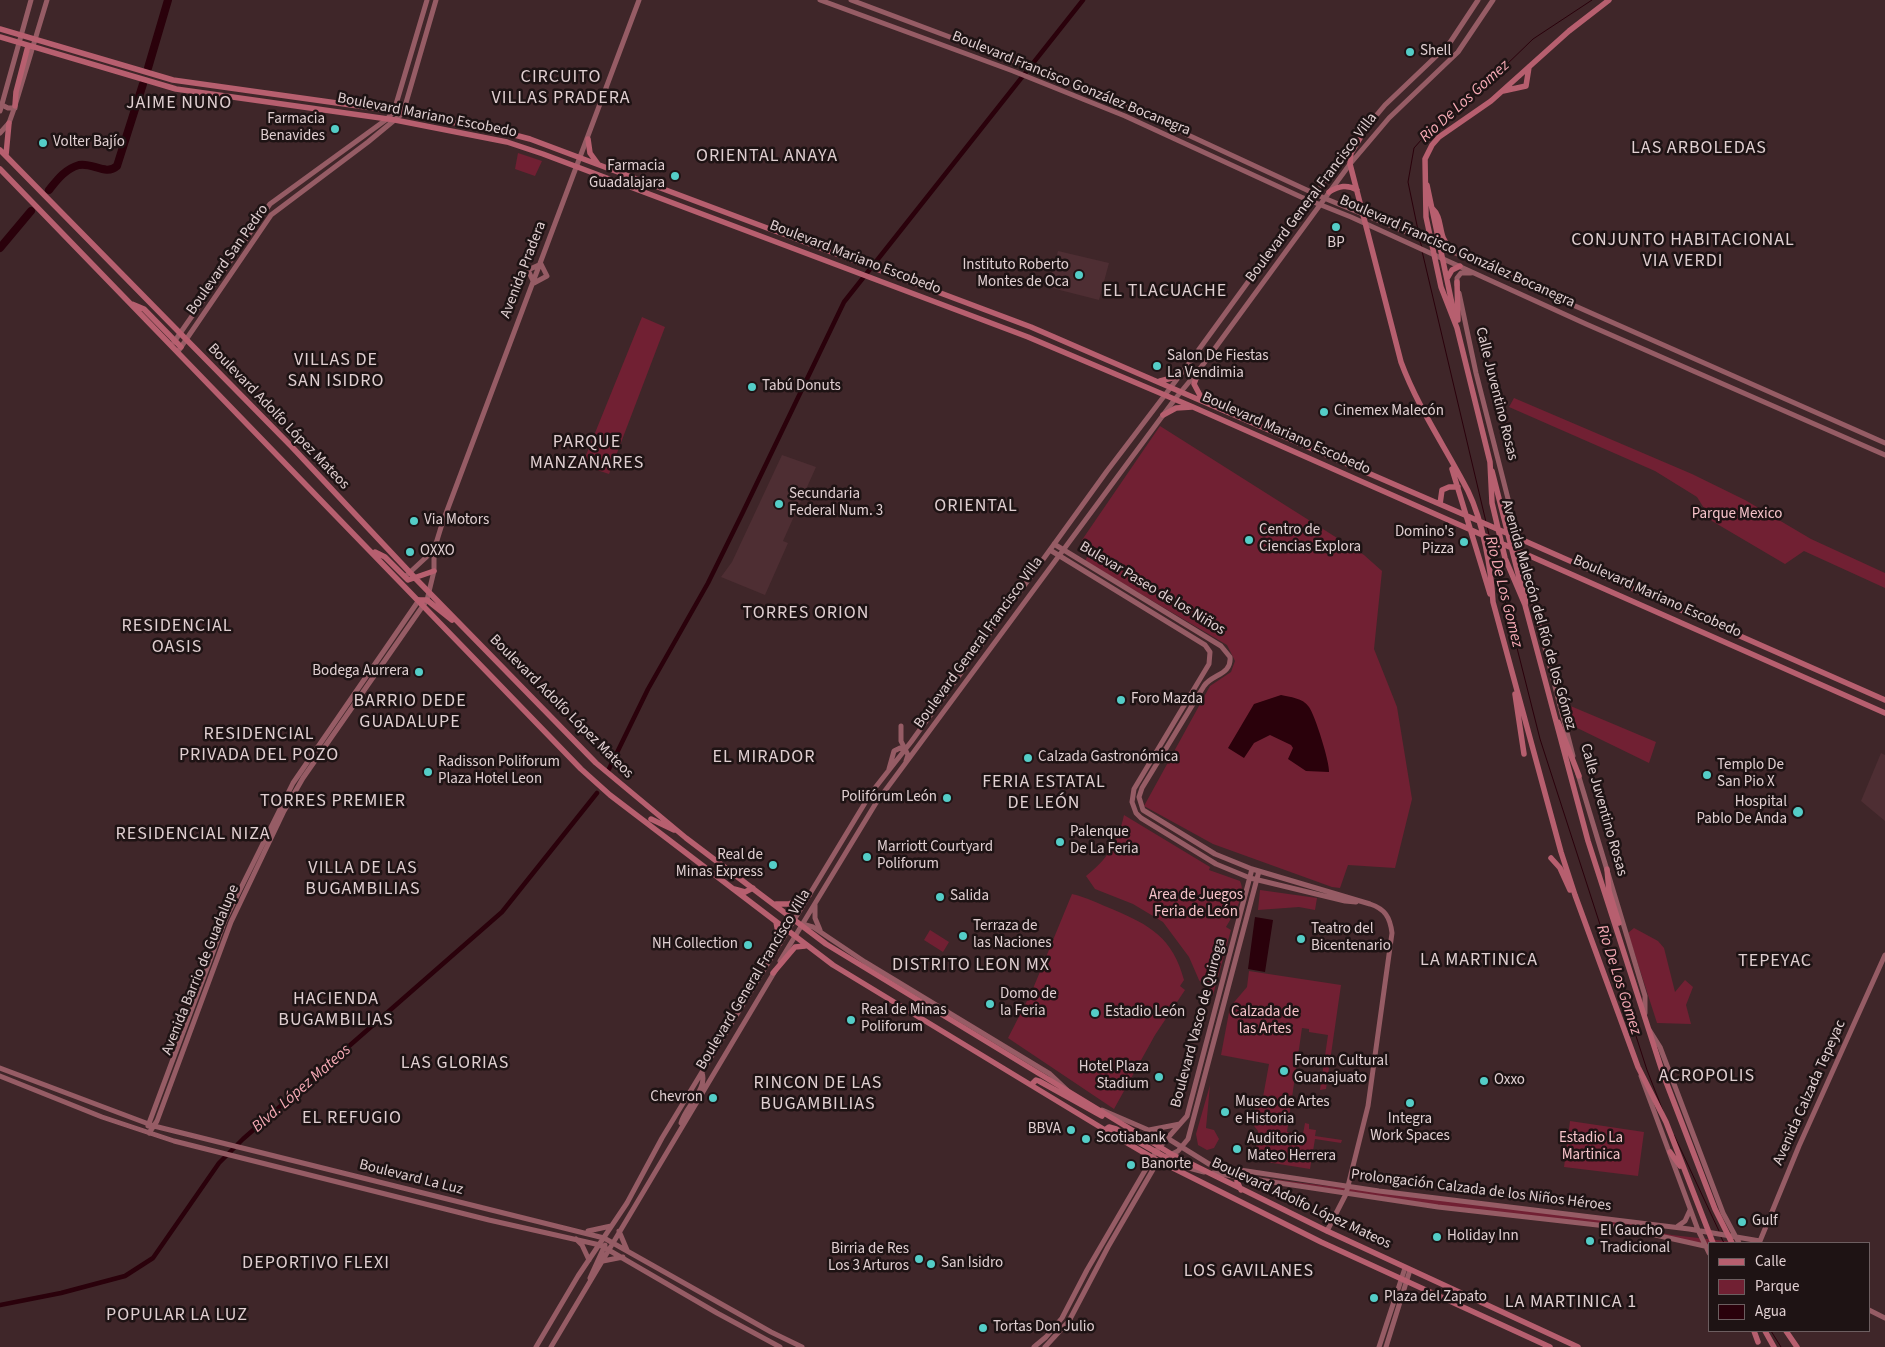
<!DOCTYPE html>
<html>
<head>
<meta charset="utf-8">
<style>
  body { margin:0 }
  #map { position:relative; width:1885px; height:1347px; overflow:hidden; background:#3f2629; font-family:"Source Sans 3",sans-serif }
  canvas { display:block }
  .legend { position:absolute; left:1708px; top:1242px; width:162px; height:90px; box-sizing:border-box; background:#1e1314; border:1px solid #6c5e60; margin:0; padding:6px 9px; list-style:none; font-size:15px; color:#e0cfd1 }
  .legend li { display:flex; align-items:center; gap:10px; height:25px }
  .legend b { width:25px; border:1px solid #6c5e60 }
</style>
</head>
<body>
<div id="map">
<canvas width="1885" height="1347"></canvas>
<ul class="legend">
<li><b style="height:6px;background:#b75f6f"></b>Calle</li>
<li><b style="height:14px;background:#712033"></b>Parque</li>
<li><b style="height:14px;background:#2a010b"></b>Agua</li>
</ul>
</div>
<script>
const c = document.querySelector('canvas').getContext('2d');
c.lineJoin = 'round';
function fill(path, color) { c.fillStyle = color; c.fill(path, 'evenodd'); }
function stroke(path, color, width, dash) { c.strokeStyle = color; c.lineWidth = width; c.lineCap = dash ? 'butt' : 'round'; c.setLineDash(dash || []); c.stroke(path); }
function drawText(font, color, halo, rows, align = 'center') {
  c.font = font + ' "Source Sans 3",sans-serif'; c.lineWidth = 5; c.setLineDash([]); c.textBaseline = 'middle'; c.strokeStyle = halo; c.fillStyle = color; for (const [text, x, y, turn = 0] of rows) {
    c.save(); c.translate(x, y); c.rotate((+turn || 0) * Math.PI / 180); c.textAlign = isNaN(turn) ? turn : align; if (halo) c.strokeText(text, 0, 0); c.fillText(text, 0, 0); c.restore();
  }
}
const built = new Path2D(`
  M 1058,251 L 1109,263 L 1099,300 L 1048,287 Z
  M 782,455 L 816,467 L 783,541 L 788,543 L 765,595 L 721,577 L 732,562 Z
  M 1881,753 L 1885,755 L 1885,821 L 1861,801 Z`);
const green = new Path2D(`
  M 518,153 L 542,161 L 535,176 L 515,169 Z
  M 642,317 L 665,327 L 609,474 L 582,465 Z
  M 1514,398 L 1692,474 L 1745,500 L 1811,539 L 1885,573 L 1885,588 L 1804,551 L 1785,564 L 1712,521 L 1697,497 L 1655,471 L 1509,407 Z
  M 1160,426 L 1364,555 L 1382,571 L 1374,649 L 1397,707 L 1412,799 L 1395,868 L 1348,865 L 1340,888 L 1332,887 L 1213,844 L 1144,806 L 1210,686 L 1231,672 L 1235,661 L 1227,645 L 1085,561 L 1091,549 L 1082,540 Z
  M 1561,702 L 1656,742 L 1649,763 L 1567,723 Z
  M 1124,815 L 1210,867 L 1209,870 L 1240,881 C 1247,895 1233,915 1226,927 L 1231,930 L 1213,995 L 1210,995 L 1199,980 L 1189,957 L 1163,922 L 1133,904 L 1095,889 L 1086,876 C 1108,859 1118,842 1124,815 Z
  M 1260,890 L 1317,898 L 1315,910 L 1299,907 L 1258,910 Z
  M 1072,894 C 1086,897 1099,904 1112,909 C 1150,925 1173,938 1184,980 L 1180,986 L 1185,990 L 1155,1035 L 1114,1109 L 1008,1038 L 1032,991 Z
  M 1634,928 L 1658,941 L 1664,948 L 1675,992 L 1685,980 L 1693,987 L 1686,1005 L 1691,1024 L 1657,1023 L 1628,933 Z
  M 930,930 L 949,942 L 943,952 L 924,940 Z
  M 1249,971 L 1341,985 L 1326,1089 L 1320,1090 L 1328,1035 L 1309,1032 L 1309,1029 L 1302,1028 L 1287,1132 L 1303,1134 L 1305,1123 L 1309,1124 L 1309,1129 L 1316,1130 L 1315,1136 L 1342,1140 L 1341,1143 L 1315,1139 L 1310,1169 L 1254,1160 L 1258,1131 L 1254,1126 L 1260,1115 L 1255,1109 L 1257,1104 L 1261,1108 L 1269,1064 L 1221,1055 L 1230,1007 L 1247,987 Z
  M 1210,1085 L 1206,1128 L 1214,1130 L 1219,1139 L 1214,1148 L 1207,1150 L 1198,1145 L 1196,1134 Z
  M 1570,1121 L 1644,1132 L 1638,1176 L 1564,1167 Z
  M 1255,1177 L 1661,1227 L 1616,1224 L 1672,1235 L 1743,1243 L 1709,1243 L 1709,1246 L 1630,1231 L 1469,1210 Z`);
const water = new Path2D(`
  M 1281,695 C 1290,697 1303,698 1309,707 C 1315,715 1330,763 1329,772 L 1306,771 L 1288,759 L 1293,748 L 1291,745 L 1270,735 L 1254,743 L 1244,758 L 1228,748 L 1254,704 Z
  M 1255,917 L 1273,920 L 1265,972 L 1248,969 Z`);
const stream = new Path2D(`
  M 1419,235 L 1408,182 L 1414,148 L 1430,130 L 1470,100 L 1533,39 L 1592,0
  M 1419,239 L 1422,247
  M 1422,251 L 1486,522
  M 1487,526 L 1489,535
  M 1490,541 L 1540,739 L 1647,1070 L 1663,1111
  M 1674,1135 L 1719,1231
  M 1721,1237 L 1724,1243
  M 1771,1331 L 1781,1347`);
const canal = new Path2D(`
  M 609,769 L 648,689 L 708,583 L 743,512 L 844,302 L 1083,0
  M 0,1305 L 61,1293 L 125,1276 L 153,1258 L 219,1163 L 243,1139 L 502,912 L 597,793`);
const river = new Path2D(`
  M 148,68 L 168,0
  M 49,190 C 57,180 65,169 79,165 C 92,162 106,176 117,166 L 143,84
  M 0,248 L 31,211`);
const secondary = new Path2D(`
  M 820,0 L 1013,71 L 1125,116 L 1301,197 L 1351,217 L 1586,324 L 1885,455
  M 851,0 L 1091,90 L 1324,198 L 1435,244 L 1885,443
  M 2,105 L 8,108 L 15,108
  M 0,111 L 31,0
  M 1364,130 L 1385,105 L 1449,44 L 1478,0
  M 0,133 L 9,123 L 14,109 L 47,0
  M 541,264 L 547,276 L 534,283 L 528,270 Z
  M 1457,285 L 1457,278 L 1461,273 L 1471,273
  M 1459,293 L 1476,373 L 1518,538
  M 174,342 L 270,204 L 387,119 L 394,111 L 427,0
  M 179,350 L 271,215 L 368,142 L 403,113 L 436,0
  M 1054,544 L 1221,646 L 1230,657 C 1232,675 1212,674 1204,686 L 1142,788 L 1139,797 L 1143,810 L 1215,854 L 1252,869 L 1370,904 C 1385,909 1390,917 1392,933 L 1368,1106 L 1346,1194 L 1327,1231
  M 1050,550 L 1205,645 L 1210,652 L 1209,664 L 1134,789 L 1132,802 L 1136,813 L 1141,818 L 1216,864 L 1250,878 L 1345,901 L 1356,902
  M 1527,561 L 1526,574 L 1573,756
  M 407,575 L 434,550
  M 901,726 L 901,741 L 908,755 L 906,761
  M 889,769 L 894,751 L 900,748 L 904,750
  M 1578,774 L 1645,996 L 1645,1013
  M 815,905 L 815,918 L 820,930
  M 802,924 L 813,927 L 865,962 L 1050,1074 L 1067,1090
  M 780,961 L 876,803 L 1175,399 L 1199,370 L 1350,164 L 1389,118 L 1458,52 L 1493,0
  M 1650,1031 L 1660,1047 L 1723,1213 L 1739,1243
  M 0,1068 L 154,1126 L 604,1238 L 771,1332 L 802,1347
  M 0,1076 L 102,1117 L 174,1141 L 489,1220 L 600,1245 L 717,1313 L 780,1347
  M 1641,1076 L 1698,1230 L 1709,1253
  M 1102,1110 L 1167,1138 L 1209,1164 L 1220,1167 L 1379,1191 L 1689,1229 L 1760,1241 L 1799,1146 L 1885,955
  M 681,1123 C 685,1107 708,1089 702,1073
  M 148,1126 L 225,920 L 293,783 L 419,600
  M 1149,1130 L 1180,1124
  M 149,1133 L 157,1121 L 231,922 L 284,811 L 303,778 L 427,600 L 434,571 L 434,550 L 442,524 L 639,0
  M 1174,1164 L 1204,1172
  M 1213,1173 L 1438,1207 L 1624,1228 L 1709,1247
  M 1678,1226 L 1685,1221 L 1690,1210
  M 588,1231 L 611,1226
  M 619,1231 L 627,1250
  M 576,1239 L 582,1245 L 589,1260
  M 603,1261 L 623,1257
  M 590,1278 L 605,1245
  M 1869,1310 L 1885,1318
  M 536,1347 L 578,1276 L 627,1203 L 662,1138 L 871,793 L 911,742 L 1107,471 L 1184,370 L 1280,238 L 1356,141
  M 551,1347 L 775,971
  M 1034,1347 L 1046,1337 L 1062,1318 L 1087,1270 L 1157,1150 L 1187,1116 L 1252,869
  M 1045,1347 L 1069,1321 L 1108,1247 L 1158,1161 L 1178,1151 L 1188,1139 L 1259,871
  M 1379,1347 L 1405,1268
  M 1386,1347 L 1410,1270`);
const primary = new Path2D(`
  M 1609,0 L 1569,31 L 1491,101 L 1439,137 L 1432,145 L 1425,159 L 1426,217 L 1441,287 L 1457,328 L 1490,462 L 1492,503 L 1505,558 L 1525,605 L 1588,841 L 1663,1074 L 1715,1209 L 1732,1243
  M 0,29 L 173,80 L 394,111 L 503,132 L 530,139 L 1031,327 L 1518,538 L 1885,700
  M 0,37 L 176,89 L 395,120 L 507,142 L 543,154 L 1028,337 L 1193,407 L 1885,713
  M 1503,91 L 1526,86 L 1529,67
  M 15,106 L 16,92 L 28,46
  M 1366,128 L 1351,153 L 1350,164 L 1401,362 C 1418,408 1446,448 1468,491 C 1483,522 1491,568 1493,602 L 1561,852 L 1575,895 L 1638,1067 L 1666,1122 L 1713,1243
  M 588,139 L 590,153 L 598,164
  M 0,150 L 292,447 L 416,579 L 596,763 L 686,838 L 826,944 L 1173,1155 L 1327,1231 L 1578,1347
  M 6,155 L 9,123
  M 0,169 L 581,769 L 610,795 L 833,965 L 1105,1130 L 1153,1158 L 1321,1242 L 1550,1347
  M 1427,185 L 1455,318
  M 1329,192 C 1339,186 1347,184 1357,190
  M 1432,208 C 1444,219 1437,237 1450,247
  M 1448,277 L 1452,270 L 1460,266
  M 1457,282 L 1458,320
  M 132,304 L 144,309 L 181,347
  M 1199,370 L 1194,384 L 1202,399
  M 1160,381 L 1180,376
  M 1163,415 L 1176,408 L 1192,407
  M 1452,469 L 1490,594
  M 1492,471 L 1523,593
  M 1440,504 L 1442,490 L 1449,487 L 1458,487
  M 375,552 L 385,557 L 408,580 L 434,571
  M 419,600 L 427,600 L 452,620
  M 1525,605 L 1527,594 L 1522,567 L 1527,559
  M 1515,694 L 1524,754
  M 1558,722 L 1579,776
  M 651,819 L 674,830
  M 1551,858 L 1560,868 L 1570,890
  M 1607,869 L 1609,891 L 1619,923
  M 734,889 L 745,892 L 753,888
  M 776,904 L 789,904 L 809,895
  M 776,922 L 780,943
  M 773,973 L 795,947 L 805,946
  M 1031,1085 L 1036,1080 L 1039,1081 L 1102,1116
  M 1105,1130 L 1109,1127 L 1116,1129 L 1177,1164
  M 1670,1152 L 1680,1166
  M 1241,1190 L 1237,1181 L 1243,1178
  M 1754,1331 L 1758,1342
  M 1765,1331 L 1774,1347
  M 1786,1331 L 1797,1347`);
const markers = [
  [1410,52,5,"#54cdc7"],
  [335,129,5,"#54cdc7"],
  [43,143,5,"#54cdc7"],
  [675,176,5,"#54cdc7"],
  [1336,227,5,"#54cdc7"],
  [1079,275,5,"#54cdc7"],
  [1157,366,5,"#54cdc7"],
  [752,387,5,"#54cdc7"],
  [1324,412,5,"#54cdc7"],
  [779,504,5,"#54cdc7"],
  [414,521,5,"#54cdc7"],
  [1249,540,5,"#54cdc7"],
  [1464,542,5,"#54cdc7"],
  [410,552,5,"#54cdc7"],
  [419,672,5,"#54cdc7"],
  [1121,700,5,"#54cdc7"],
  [1028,758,5,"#54cdc7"],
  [428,772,5,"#54cdc7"],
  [1707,775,5,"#54cdc7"],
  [947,798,5,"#54cdc7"],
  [1798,812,6,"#54cdc7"],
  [1060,842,5,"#54cdc7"],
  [867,857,5,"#54cdc7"],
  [773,865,5,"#54cdc7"],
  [940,897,5,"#54cdc7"],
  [963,936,5,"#54cdc7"],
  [1301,939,5,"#54cdc7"],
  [748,945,5,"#54cdc7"],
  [990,1004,5,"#54cdc7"],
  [1095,1013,5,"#54cdc7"],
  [851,1020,5,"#54cdc7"],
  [1284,1071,5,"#54cdc7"],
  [1159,1077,5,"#54cdc7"],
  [1484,1081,5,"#54cdc7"],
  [713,1098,5,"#54cdc7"],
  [1410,1103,5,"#54cdc7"],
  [1225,1112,5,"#54cdc7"],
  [1071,1130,5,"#54cdc7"],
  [1086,1139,5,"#54cdc7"],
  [1237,1149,5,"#54cdc7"],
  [1131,1165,5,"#54cdc7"],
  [1742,1222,5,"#54cdc7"],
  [1437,1237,5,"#54cdc7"],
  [1590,1241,5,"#54cdc7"],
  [919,1259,5,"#54cdc7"],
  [931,1264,5,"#54cdc7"],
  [1374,1298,5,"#54cdc7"],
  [983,1328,5,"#54cdc7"]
];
const poiNames = [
  ["Shell",1420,52],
  ["Farmacia",325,120,"right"],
  ["Benavides",325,137,"right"],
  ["Volter Bajío",53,143],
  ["Farmacia",665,167,"right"],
  ["Guadalajara",665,184,"right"],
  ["BP",1336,244,"center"],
  ["Instituto Roberto",1069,266,"right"],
  ["Montes de Oca",1069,283,"right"],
  ["Salon De Fiestas",1167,357],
  ["La Vendimia",1167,374],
  ["Tabú Donuts",762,387],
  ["Cinemex Malecón",1334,412],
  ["Secundaria",789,495],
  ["Federal Num. 3",789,512],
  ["Via Motors",424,521],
  ["Centro de",1259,531],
  ["Ciencias Explora",1259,548],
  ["Domino's",1454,533,"right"],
  ["Pizza",1454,550,"right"],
  ["OXXO",420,552],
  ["Bodega Aurrera",409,672,"right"],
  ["Foro Mazda",1131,700],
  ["Calzada Gastronómica",1038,758],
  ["Radisson Poliforum",438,763],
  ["Plaza Hotel Leon",438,780],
  ["Templo De",1717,766],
  ["San Pio X",1717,783],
  ["Polifórum León",937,798,"right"],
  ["Hospital",1787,803,"right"],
  ["Pablo De Anda",1787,820,"right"],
  ["Palenque",1070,833],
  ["De La Feria",1070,850],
  ["Marriott Courtyard",877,848],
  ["Poliforum",877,865],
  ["Real de",763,856,"right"],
  ["Minas Express",763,873,"right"],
  ["Salida",950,897],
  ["Terraza de",973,927],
  ["las Naciones",973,944],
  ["Teatro del",1311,930],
  ["Bicentenario",1311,947],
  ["NH Collection",738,945,"right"],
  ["Domo de",1000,995],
  ["la Feria",1000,1012],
  ["Real de Minas",861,1011],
  ["Poliforum",861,1028],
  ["Estadio León",1105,1013],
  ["Forum Cultural",1294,1062],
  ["Guanajuato",1294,1079],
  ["Hotel Plaza",1149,1068,"right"],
  ["Stadium",1149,1085,"right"],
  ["Oxxo",1494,1081],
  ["Chevron",703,1098,"right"],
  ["Museo de Artes",1235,1103],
  ["e Historia",1235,1120],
  ["Integra",1410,1120,"center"],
  ["Work Spaces",1410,1137,"center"],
  ["BBVA",1061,1130,"right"],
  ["Scotiabank",1096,1139],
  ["Auditorio",1247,1140],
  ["Mateo Herrera",1247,1157],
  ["Banorte",1141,1165],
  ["Gulf",1752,1222],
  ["El Gaucho",1600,1232],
  ["Tradicional",1600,1249],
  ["Holiday Inn",1447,1237],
  ["Birria de Res",909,1250,"right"],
  ["Los 3 Arturos",909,1267,"right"],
  ["San Isidro",941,1264],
  ["Plaza del Zapato",1384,1298],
  ["Tortas Don Julio",993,1328]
];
const streetNames = [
  ["Boulevard Francisco González Bocanegra",1071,84,22],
  ["Boulevard Mariano Escobedo",427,116,11],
  ["Boulevard General Francisco Villa",1312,198,-53],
  ["Boulevard Francisco González Bocanegra",1457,252,24],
  ["Boulevard Mariano Escobedo",855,258,21],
  ["Boulevard San Pedro",228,260,-55],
  ["Avenida Pradera",524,270,-69],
  ["Calle Juventino Rosas",1496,394,76],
  ["Boulevard Adolfo López Mateos",278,417,46],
  ["Boulevard Mariano Escobedo",1286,434,24],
  ["Bulevar Paseo de los Niños",1152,589,31],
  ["Boulevard Mariano Escobedo",1657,597,24],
  ["Avenida Malecón del Río de los Gómez",1538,615,74],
  ["Boulevard General Francisco Villa",979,643,-54],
  ["Boulevard Adolfo López Mateos",561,707,45],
  ["Calle Juventino Rosas",1603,810,74],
  ["Avenida Barrio de Guadalupe",201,970,-68],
  ["Boulevard General Francisco Villa",754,980,-59],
  ["Boulevard Vasco de Quiroga",1199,1023,-75],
  ["Avenida Calzada Tepeyac",1810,1093,-66],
  ["Boulevard La Luz",411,1178,14],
  ["Prolongación Calzada de los Niños Héroes",1481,1191,7],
  ["Boulevard Adolfo López Mateos",1301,1204,25]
];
const parkNames = [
  ["Parque Mexico",1737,515],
  ["Area de Juegos",1196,896],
  ["Feria de León",1196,913],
  ["Calzada de",1265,1013],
  ["las Artes",1265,1030],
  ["Estadio La",1591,1139],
  ["Martinica",1591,1156]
];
const waterNames = [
  ["Rio De Los Gomez",1465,102,-42],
  ["Rio De Los Gomez",1503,592,76],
  ["Rio De Los Gomez",1618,980,72],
  ["Blvd. López Mateos",302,1089,-41]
];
const quarterNames = [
  ["CIRCUITO",561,78],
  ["VILLAS PRADERA",561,99],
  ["JAIME NUNO",179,104],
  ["LAS ARBOLEDAS",1699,149],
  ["ORIENTAL ANAYA",767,157],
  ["CONJUNTO HABITACIONAL",1683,241],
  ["VIA VERDI",1683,262],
  ["EL TLACUACHE",1165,292],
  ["VILLAS DE",336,361],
  ["SAN ISIDRO",336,382],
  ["PARQUE",587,443],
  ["MANZANARES",587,464],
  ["ORIENTAL",976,507],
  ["TORRES ORION",806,614],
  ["RESIDENCIAL",177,627],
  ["OASIS",177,648],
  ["BARRIO DEDE",410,702],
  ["GUADALUPE",410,723],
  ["RESIDENCIAL",259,735],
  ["PRIVADA DEL POZO",259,756],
  ["EL MIRADOR",764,758],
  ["FERIA ESTATAL",1044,783],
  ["DE LEÓN",1044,804],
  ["TORRES PREMIER",333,802],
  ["RESIDENCIAL NIZA",193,835],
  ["VILLA DE LAS",363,869],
  ["BUGAMBILIAS",363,890],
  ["LA MARTINICA",1479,961],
  ["TEPEYAC",1775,962],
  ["DISTRITO LEON MX",971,966],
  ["HACIENDA",336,1000],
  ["BUGAMBILIAS",336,1021],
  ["LAS GLORIAS",455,1064],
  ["ACROPOLIS",1707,1077],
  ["RINCON DE LAS",818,1084],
  ["BUGAMBILIAS",818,1105],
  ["EL REFUGIO",352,1119],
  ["DEPORTIVO FLEXI",316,1264],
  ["LOS GAVILANES",1249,1272],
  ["LA MARTINICA 1",1571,1303],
  ["POPULAR LA LUZ",177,1316]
];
fill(built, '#4e2e33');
fill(green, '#712033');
fill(water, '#2a010b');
stroke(stream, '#2a010b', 1);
stroke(canal, '#2a010b', 4.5);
stroke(river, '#2a010b', 8);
stroke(secondary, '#965c65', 5);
stroke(primary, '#b75f6f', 5.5);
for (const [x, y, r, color] of markers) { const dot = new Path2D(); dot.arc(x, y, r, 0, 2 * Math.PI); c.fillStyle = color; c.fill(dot); stroke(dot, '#1e1314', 2); }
drawText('15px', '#e0cfd1', '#1e1314', poiNames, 'left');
drawText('15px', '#e0cfd1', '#1e1314', streetNames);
drawText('15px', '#f6c3c9', '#1e1314', parkNames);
drawText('italic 16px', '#f6aab5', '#1e1314', waterNames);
c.letterSpacing = '1px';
drawText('18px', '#e0cfd1', '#1e1314', quarterNames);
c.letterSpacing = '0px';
</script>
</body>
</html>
